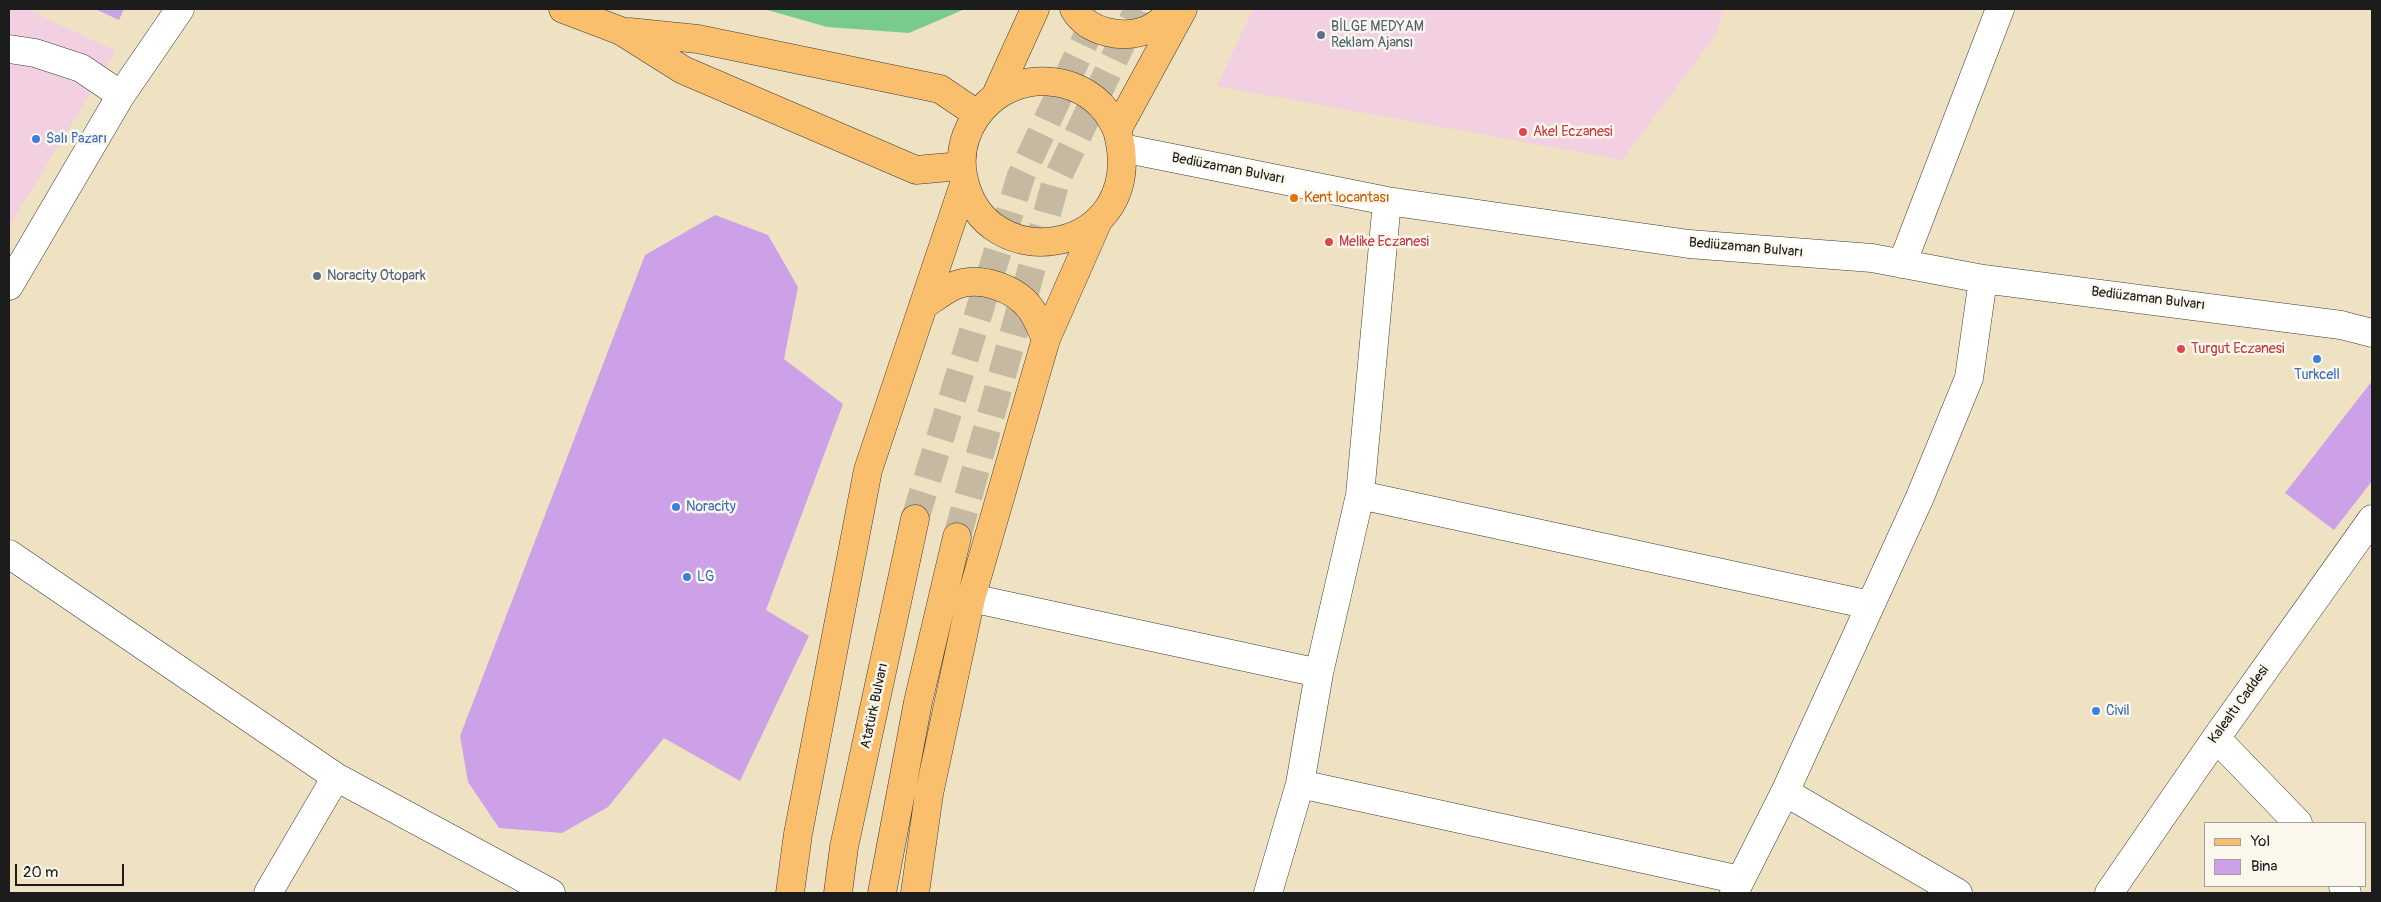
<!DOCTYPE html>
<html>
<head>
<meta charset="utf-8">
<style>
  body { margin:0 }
  #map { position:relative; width:2381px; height:902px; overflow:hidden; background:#efe2c2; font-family:Pangolin,sans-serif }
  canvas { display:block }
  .frame { position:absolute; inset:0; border:10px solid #1c1c1c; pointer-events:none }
  .legend { position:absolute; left:2204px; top:822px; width:162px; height:65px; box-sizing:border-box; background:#fbf7ec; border:1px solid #a29f99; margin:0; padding:6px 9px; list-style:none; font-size:15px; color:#1c1c1c }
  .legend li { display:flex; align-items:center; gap:10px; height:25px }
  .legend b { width:25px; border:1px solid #a29f99 }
  .scale { position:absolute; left:15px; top:864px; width:109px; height:22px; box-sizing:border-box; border:2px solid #1c1c1c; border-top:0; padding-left:6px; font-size:15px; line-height:18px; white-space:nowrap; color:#1c1c1c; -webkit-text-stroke:4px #fbf7ec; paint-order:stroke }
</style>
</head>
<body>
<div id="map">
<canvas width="2381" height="902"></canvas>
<div class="frame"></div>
<ul class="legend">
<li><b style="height:6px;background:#f9bf6d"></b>Yol</li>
<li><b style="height:14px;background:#cca1e8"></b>Bina</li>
</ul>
<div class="scale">20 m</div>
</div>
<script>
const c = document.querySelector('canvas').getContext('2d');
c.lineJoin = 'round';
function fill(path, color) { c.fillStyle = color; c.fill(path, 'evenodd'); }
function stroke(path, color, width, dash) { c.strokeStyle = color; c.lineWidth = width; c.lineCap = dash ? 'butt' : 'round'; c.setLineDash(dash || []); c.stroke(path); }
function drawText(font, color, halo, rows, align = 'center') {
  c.font = font + ' Pangolin,sans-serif'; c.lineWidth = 5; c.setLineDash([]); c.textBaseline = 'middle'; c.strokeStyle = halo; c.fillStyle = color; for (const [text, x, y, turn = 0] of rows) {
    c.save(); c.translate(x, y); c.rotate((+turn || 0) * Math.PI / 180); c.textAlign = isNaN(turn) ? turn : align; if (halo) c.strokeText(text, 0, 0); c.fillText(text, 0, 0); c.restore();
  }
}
const built = new Path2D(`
  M 9,9 L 27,9 L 116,51 L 9,227 Z
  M 1253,9 L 1724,9 L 1716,35 L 1622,160 L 1217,86 Z`);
const green = new Path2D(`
  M 764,9 L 965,9 L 909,33 L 827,27 Z`);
const building = new Path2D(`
  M 95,9 L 124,9 L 119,20 Z
  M 715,215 L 768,235 L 798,287 L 784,359 L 843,404 L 766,610 L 809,636 L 740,781 L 664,738 L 608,807 L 562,833 L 499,828 L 468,782 L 460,736 L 645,255 Z
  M 2372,381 L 2372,481 L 2334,530 L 2285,493 Z`);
const majorTunnel = new Path2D(`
  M 915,519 L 1021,176 L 1100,9
  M 957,537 L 1056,181 L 1138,9`);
const minor = new Path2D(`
  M 9,49 L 35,53 L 81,68 L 121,95
  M 1122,148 L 1387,201 L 1689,244 L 1872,258 L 1983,279 L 2341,325 L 2372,333
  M 1902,264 L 2000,9
  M 9,286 L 121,95 L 180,9
  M 1360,495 L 1870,605
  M 9,554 L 336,777 L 551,893
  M 971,598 L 1319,673
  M 2216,738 L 2298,823
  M 1300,784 L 1740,880
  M 1785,792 L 1958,893
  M 2343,886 L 2347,893
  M 268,893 L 336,777
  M 1268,893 L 1300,784 L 1319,673 L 1360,495 L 1387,201
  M 1734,893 L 1785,792 L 1920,497 L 1969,378 L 1983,279
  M 2109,893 L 2216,738 L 2372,519`);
const major = new Path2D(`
  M 563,9 L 621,31 L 683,70 L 916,170 L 961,166
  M 1074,9 C 1088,33 1124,40 1149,29 C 1159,24 1168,15 1178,9
  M 629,32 L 698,39 L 940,89 L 977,114
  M 996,95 L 1035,9
  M 1117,130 C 1114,124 1110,116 1106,111 C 1077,74 1020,72 988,103 C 968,122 958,148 963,175 C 982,283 1152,255 1117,130 L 1183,9
  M 923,306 C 933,299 945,289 956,285 C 980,276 1015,288 1030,308 C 1037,317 1041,329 1046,339
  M 790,893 L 798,834 L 868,470 L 964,184
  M 838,893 L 844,847 L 915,519
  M 882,893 L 918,702 L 957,537
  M 915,893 L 929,794 L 971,598 L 1046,339 L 1098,221`);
const markers = [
  [1321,35,5,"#5c6f8a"],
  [1523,132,5,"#e0444e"],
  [36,139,5,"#3f7fe0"],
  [1294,198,5,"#e8710a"],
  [1329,242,5,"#e0444e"],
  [317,276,5,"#5c6f8a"],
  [2181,349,5,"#e0444e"],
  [2317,359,5,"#3f7fe0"],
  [676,507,5,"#3f7fe0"],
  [687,577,5,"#3f7fe0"],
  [2096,711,5,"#3f7fe0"]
];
const serviceNames = [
  ["BİLGE MEDYAM",1331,27],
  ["Reklam Ajansı",1331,43],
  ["Noracity Otopark",327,276]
];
const healthNames = [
  ["Akel Eczanesi",1533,132],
  ["Melike Eczanesi",1339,242],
  ["Turgut Eczanesi",2191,349]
];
const shopNames = [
  ["Salı Pazarı",46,139],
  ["Turkcell",2317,375,"center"],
  ["Noracity",686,507],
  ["LG",697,577],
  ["Civil",2106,711]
];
const streetNames = [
  ["Bediüzaman Bulvarı",1228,169,11],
  ["Bediüzaman Bulvarı",1746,248,5],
  ["Bediüzaman Bulvarı",2148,299,7],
  ["Kalealtı Caddesi",2239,705,-54],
  ["Atatürk Bulvarı",875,706,-78]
];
const foodNames = [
  ["Kent locantası",1304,198]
];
fill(built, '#f2cfe1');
fill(green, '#79cb8d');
fill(building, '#cca1e8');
stroke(majorTunnel, '#c5baa1', 28, [28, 14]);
stroke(minor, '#3c3a35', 29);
stroke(major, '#3c3a35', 29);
stroke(minor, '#fff', 28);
stroke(major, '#f9bf6d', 28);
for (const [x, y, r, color] of markers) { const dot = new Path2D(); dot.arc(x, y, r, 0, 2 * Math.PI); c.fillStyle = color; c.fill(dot); stroke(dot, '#fbf7ec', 2); }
drawText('14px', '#4e5e75', '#fbf7ec', serviceNames, 'left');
drawText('14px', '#be3a42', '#fbf7ec', healthNames, 'left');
drawText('14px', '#366cbe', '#fbf7ec', shopNames, 'left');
drawText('14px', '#1c1c1c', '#fbf7ec', streetNames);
drawText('14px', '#c56008', '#fbf7ec', foodNames, 'left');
</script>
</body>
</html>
